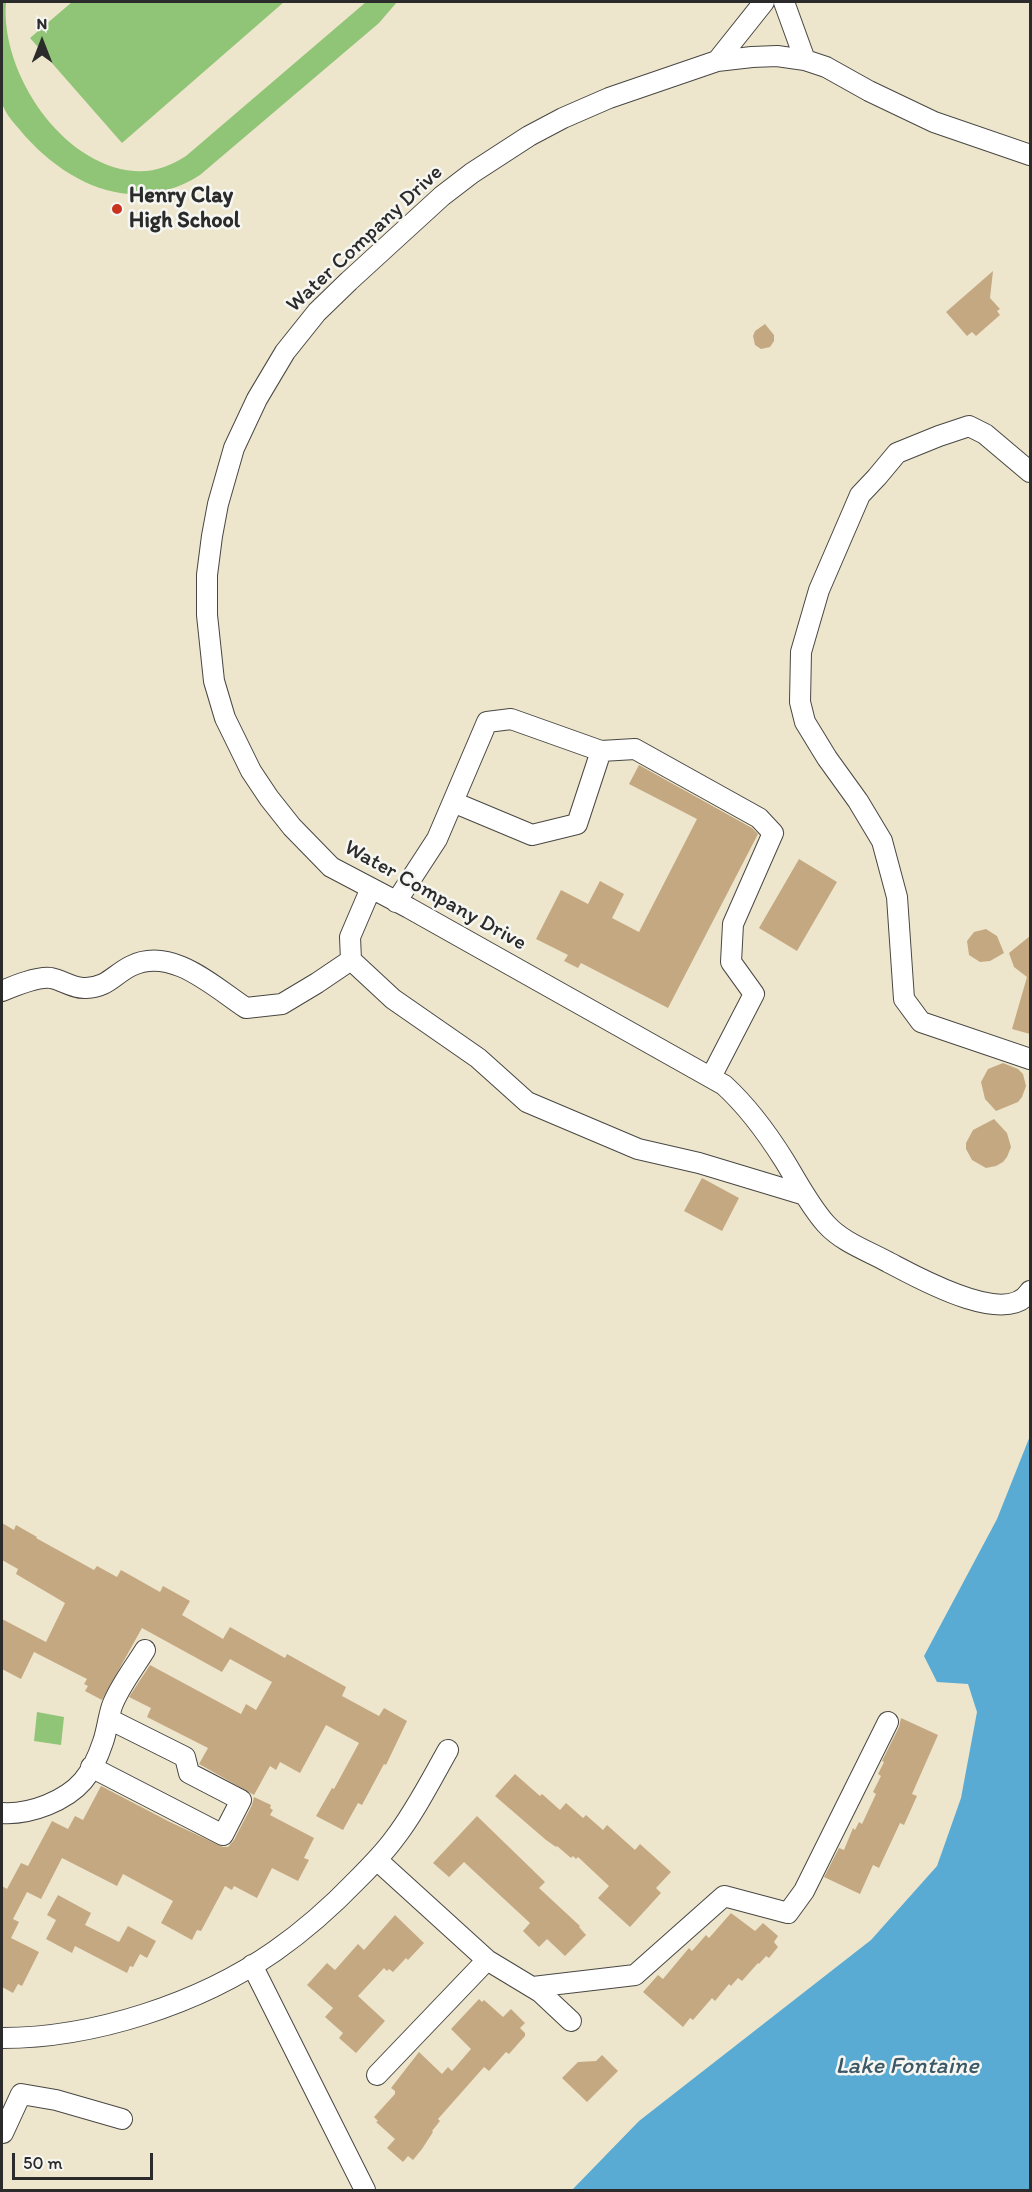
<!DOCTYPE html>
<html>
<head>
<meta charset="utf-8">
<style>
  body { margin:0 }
  #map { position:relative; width:1032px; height:2192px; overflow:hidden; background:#eee6cc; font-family:Itim,sans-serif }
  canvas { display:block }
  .frame { position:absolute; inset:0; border:3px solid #2b2b2b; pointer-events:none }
  .north { position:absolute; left:12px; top:12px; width:60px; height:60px; -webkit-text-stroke:4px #f6f6f2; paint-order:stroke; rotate:0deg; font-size:16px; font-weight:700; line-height:24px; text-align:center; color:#2b2b2b }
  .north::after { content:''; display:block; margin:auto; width:21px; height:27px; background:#2b2b2b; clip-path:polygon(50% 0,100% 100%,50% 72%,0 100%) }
  .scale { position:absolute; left:12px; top:2153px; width:141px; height:27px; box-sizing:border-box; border:3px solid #2b2b2b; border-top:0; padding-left:8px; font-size:18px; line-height:21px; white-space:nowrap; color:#2b2b2b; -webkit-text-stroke:4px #f6f6f2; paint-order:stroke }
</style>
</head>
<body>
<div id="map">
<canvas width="1032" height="2192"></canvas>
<div class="frame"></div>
<div class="north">N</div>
<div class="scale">50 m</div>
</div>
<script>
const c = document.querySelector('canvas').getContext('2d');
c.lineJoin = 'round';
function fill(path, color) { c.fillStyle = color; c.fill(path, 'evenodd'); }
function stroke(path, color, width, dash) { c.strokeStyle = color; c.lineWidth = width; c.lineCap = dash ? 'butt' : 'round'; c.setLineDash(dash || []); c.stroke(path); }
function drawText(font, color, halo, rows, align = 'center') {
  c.font = font + ' Itim,sans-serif'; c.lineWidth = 5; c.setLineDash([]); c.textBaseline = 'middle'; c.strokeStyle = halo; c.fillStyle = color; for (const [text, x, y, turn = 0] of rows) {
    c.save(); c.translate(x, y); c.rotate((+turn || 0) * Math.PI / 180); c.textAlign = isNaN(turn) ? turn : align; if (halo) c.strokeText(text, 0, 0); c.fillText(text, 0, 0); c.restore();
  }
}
const green = new Path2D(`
  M 2,2 L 6,2 C 0,73 62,165 134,171 C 153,173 170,166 186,156 L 366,2 L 397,2 L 379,23 L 200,175 C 137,215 72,188 25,136 C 18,127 4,114 2,102 C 0,94 2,83 2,75 C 2,50 2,26 2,2 Z
  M 72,2 L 284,2 L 122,143 L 30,38 Z
  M 37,1712 L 64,1717 L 61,1745 L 34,1741 Z`);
const water = new Path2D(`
  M 1030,1436 L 1030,2190 L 572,2190 L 639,2121 L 871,1940 L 937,1866 L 961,1798 L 977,1712 L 968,1684 L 937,1682 L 924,1656 L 997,1519 Z`);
const building = new Path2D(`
  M 993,271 L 990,298 L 1000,309 L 997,311 L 1000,315 L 976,336 L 972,332 L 967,336 L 946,312 Z
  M 765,324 L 774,335 L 774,341 L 770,347 L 761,349 L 755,345 L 753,336 L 755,331 Z
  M 639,765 L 752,828 L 758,834 L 668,1008 L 581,963 L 578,968 L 564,961 L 568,955 L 536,939 L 561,890 L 588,904 L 600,881 L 624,894 L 612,918 L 639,932 L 697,819 L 629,784 Z
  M 799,859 L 837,882 L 797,951 L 759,928 Z
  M 986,929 L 997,936 L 1004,953 L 990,961 L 980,962 L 969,955 L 967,941 L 974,932 Z
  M 1030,936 L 1030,1034 L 1012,1029 L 1027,977 L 1014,967 L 1009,953 Z
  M 1003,1063 L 1018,1069 L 1023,1074 L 1026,1086 L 1022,1097 L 1018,1102 L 996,1111 L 985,1099 L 981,1082 L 988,1069 Z
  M 994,1119 L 1007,1133 L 1011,1147 L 1007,1157 L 1003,1162 L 996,1166 L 986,1168 L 972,1160 L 966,1149 L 966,1143 L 973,1130 Z
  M 702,1178 L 739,1198 L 722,1231 L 684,1211 Z
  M 2,1523 L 14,1530 L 16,1525 L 37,1537 L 36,1538 L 94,1570 L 97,1566 L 117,1577 L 121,1570 L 160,1592 L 163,1586 L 190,1601 L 182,1615 L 223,1639 L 230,1627 L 285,1658 L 287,1654 L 346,1687 L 342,1696 L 379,1716 L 384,1708 L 407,1721 L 386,1765 L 384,1764 L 362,1805 L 358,1803 L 343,1830 L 316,1816 L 332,1788 L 334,1789 L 359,1743 L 326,1725 L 300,1773 L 280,1762 L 276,1770 L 270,1766 L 254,1795 L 199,1764 L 208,1748 L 147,1717 L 151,1708 L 129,1697 L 150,1665 L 241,1714 L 246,1704 L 256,1710 L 272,1682 L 230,1659 L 222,1672 L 142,1628 L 102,1700 L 85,1691 L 88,1686 L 84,1684 L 87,1679 L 34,1652 L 21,1679 L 2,1669 L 2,1619 L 46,1642 L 65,1603 L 16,1574 L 18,1569 L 2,1560 Z
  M 901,1718 L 938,1735 L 912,1794 L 917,1796 L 904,1825 L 900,1823 L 879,1868 L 873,1865 L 860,1894 L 824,1877 L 839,1848 L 844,1850 L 853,1828 L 855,1830 L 859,1822 L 862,1824 L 876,1794 L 873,1792 L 881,1776 L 878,1774 L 884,1762 L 882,1761 L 899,1727 Z
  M 515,1774 L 540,1796 L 542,1794 L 560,1810 L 566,1803 L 583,1818 L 586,1815 L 603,1830 L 607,1825 L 635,1850 L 640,1844 L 671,1872 L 656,1888 L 661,1893 L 630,1927 L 598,1898 L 609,1886 L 578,1857 L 576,1859 L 573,1856 L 571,1858 L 557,1846 L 556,1847 L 546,1840 L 495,1796 Z
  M 101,1786 L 170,1822 L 223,1847 L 228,1847 L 234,1840 L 252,1805 L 254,1797 L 271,1805 L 270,1808 L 273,1810 L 270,1815 L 314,1838 L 304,1858 L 309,1860 L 298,1881 L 272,1868 L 257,1898 L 234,1886 L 232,1890 L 225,1886 L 201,1931 L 197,1930 L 192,1940 L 161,1923 L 173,1901 L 123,1874 L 117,1886 L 62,1858 L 41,1899 L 27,1892 L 13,1919 L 19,1922 L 11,1938 L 39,1952 L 22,1986 L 18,1984 L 13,1993 L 2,1987 L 2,1886 L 7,1889 L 21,1863 L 28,1866 L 52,1821 L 68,1829 L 75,1816 L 83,1820 Z
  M 477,1816 L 545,1882 L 539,1888 L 580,1926 L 579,1927 L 586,1935 L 565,1956 L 547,1939 L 539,1947 L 523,1931 L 530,1923 L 464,1862 L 449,1877 L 433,1863 Z
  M 58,1895 L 91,1913 L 85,1925 L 119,1942 L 128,1926 L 156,1941 L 147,1958 L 140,1954 L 133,1967 L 130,1966 L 127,1973 L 75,1946 L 72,1953 L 46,1939 L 56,1920 L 47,1915 Z
  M 731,1913 L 755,1931 L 763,1923 L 778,1936 L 774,1942 L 778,1947 L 769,1958 L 766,1956 L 759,1964 L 758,1963 L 742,1981 L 738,1978 L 731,1986 L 729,1984 L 715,2001 L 712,1998 L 693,2020 L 690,2018 L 683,2027 L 643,1992 L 658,1975 L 663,1979 L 689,1948 L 692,1951 L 706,1935 L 709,1938 Z
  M 395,1915 L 424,1943 L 408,1960 L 406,1958 L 393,1972 L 389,1969 L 387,1971 L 384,1968 L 358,1996 L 385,2021 L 356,2053 L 339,2038 L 343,2033 L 325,2017 L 333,2008 L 307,1985 L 327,1963 L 335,1970 L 358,1944 L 364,1950 Z
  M 479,1999 L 482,2002 L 484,2000 L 503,2017 L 511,2009 L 525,2023 L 520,2028 L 525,2033 L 525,2036 L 509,2054 L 506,2052 L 489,2071 L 484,2067 L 438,2119 L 440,2121 L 432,2131 L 433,2132 L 422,2149 L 413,2160 L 408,2156 L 403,2162 L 387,2148 L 395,2139 L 376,2122 L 378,2121 L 374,2117 L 395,2094 L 395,2091 L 391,2088 L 419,2052 L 442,2074 L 448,2067 L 452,2071 L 471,2049 L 451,2029 Z
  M 602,2055 L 618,2071 L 587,2102 L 562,2078 L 578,2062 L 596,2061 Z`);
const minor = new Path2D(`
  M 784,2 L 805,60
  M 717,61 L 764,2
  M 1030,155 L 934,122 L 869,91 L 826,67 L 805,60 L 777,56 L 752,57 L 717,61 L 609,98 L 563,118 L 529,136 L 472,173 L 442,196 L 349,281 L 317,312 L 285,352 L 257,399 L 234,448 L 218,504 L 212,536 L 207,575 L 207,615 L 214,681 L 225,718 L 251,771 L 269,798 L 292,827 L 331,867 L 409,908 L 724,1085 C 747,1106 767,1133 784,1160 C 797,1181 809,1205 826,1224 C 842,1242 868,1251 888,1262 C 915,1276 1007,1329 1030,1291
  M 1030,472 L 985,434 L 969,426 L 939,436 L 897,453 L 877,477 L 860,495 L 819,590 L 801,652 L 800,702 L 805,722 L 827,758 L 858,801 L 882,841 L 897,897 L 904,999 L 921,1022 L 1030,1059
  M 453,802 L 532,835 L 577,824 L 601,751
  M 371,888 L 350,937 L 351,960 L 393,999 L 478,1058 L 527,1102 L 638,1149 L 699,1163 L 805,1195
  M 396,902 L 437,839 L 487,722 L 511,719 L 601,751 L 635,749 L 759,818 L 773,833 L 733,924 L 731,962 L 754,994 L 711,1077
  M 2,991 C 14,986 38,976 51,978 C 62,980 74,989 86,988 C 108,987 113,975 131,966 C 171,946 213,986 246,1008 L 282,1004 L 317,983 L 351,960
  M 91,1767 L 223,1835 L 241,1800 L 189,1773 L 185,1757 L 109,1719
  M 2,1813 C 18,1814 32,1811 47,1805 C 79,1792 92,1775 103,1742 C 107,1731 108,1718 112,1706 C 119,1687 134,1668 145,1650
  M 377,1860 L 487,1960 L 540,1992 L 571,2021
  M 252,1965 L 365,2190
  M 533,1987 L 635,1975 L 724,1896 L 788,1913 L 804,1891 L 888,1722
  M 2,2038 C 93,2038 199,2004 275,1951 C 305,1930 332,1906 357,1880 C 370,1867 383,1854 394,1839 C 415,1812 431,1780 448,1750
  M 377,2075 L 487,1960
  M 2,2132 L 3,2133 L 21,2094 L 56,2100 L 122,2119`);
const markers = [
  [117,209,6,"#c8321e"]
];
const poiNames = [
  ["Henry Clay",129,196],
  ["High School",129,221]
];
const streetNames = [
  ["Water Company Drive",365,239,-43],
  ["Water Company Drive",435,896,29]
];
const waterNames = [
  ["Lake Fontaine",907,2067]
];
fill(green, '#90c476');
fill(water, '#59abd4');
fill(building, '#c4a882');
stroke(minor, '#484743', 22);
stroke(minor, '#fff', 20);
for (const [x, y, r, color] of markers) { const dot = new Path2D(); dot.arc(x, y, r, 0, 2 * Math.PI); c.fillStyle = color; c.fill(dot); stroke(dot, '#f6f6f2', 2); }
drawText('bold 22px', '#2b2b2b', '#f6f6f2', poiNames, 'left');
drawText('22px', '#2b2b2b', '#f6f6f2', streetNames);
drawText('italic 24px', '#3b5866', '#f6f6f2', waterNames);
</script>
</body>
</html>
